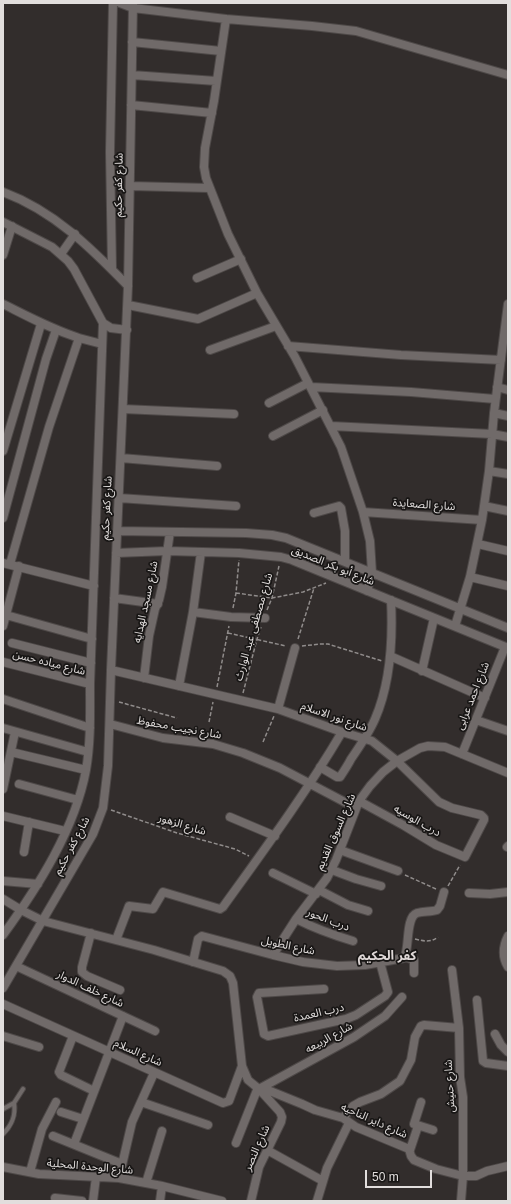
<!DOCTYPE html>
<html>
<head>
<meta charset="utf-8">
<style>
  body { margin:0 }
  #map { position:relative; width:511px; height:1204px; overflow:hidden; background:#322d2c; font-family:Helvetica,sans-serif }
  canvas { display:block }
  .frame { position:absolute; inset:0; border:4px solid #e2dedd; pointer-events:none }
  .scale { position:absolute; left:365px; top:1170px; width:67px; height:18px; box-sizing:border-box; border:2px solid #e2dedd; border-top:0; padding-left:5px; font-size:12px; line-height:14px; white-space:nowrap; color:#e2dedd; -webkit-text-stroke:3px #181615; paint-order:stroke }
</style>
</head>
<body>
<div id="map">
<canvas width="511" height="1204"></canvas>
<div class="frame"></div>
<div class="scale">50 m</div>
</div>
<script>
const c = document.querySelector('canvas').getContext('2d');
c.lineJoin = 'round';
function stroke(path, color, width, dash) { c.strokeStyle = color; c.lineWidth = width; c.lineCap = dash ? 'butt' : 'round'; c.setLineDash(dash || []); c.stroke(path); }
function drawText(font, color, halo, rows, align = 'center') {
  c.font = font + ' Helvetica,"Noto Sans Arabic",sans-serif'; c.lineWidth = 3.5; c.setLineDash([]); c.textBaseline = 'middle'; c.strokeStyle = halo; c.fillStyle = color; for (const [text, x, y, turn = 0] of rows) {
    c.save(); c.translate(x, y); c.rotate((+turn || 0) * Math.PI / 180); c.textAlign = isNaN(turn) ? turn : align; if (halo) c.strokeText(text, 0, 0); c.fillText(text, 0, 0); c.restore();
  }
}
const path = new Path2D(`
  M 236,593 L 272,598 L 303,592 L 326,583
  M 233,608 L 236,593 L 239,560
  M 267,610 L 272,598 L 279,566
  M 228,633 L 286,646
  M 298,639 L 314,588
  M 302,646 L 320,644 L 328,644 L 382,661
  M 217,687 L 229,626
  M 243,693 L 257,639 L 261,627
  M 119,702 L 177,718
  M 209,722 L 213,702
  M 263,742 L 274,716
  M 111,810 L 177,833 L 235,849 L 249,856
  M 405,875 L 436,889
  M 448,886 L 460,865
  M 415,939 C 424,941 430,943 438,937`);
const service = new Path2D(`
  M 3,1109 L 14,1103
  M 3,1134 C 12,1125 16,1116 14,1103 L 23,1089`);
const minor = new Path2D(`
  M 120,3 L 133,8 L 226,19 L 312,26 L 356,31 L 508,75
  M 226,19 L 214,101 L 205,148 L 204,167 L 206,178 L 228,234 L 257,293 L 295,357 L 341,447 L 363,512 L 370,541 L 372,573 L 367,591
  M 132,42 L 221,51
  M 132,75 L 216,81
  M 131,105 L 212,113
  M 130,186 L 209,188
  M 3,192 C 54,211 91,248 128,286
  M 3,222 L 52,247 L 68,261 L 74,269 L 103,323 L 111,328 L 127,330
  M 61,254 L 75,234
  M 3,255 L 12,226
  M 112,269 L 110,152 L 113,3
  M 197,278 L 241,259
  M 3,304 C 29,317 51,329 79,338 L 49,427 L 10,564
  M 128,305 L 198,319 L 257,293
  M 79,338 L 102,344
  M 288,346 L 401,355 L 501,360
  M 210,350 L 276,326
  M 311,387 L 411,392 L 495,399
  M 497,387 L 508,390
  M 269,403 L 308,383
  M 123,409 L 234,414
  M 494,413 L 508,416
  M 331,426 L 492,434 L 508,437
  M 273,436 L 323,410
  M 3,451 L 41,324
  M 121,458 L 217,466
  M 489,471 L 508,474
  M 119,498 L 236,506
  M 484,506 L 508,511
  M 363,512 L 482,520
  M 314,513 L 339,506 L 341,508 L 345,531 L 345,561
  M 3,518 L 46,359 L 56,330
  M 117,531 L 246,533 L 272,535 L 286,538 L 508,628
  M 478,544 L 508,551
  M 116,553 L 167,551 L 239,553 L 281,557 L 292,560 L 336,578 L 508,648
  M 3,563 L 94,586
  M 470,577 L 508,586
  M 114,598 L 158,604
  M 193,612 L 231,617 L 265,618
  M 6,615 L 92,639
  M 3,626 L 19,566
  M 455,626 L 470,577 L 482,520 L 489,471 L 494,413 L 508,304
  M 12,643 L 91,663
  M 390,656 L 485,698
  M 3,662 L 90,684
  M 111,670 L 278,709 L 342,732 L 372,741 L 397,761 L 439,802 L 452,808 L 481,815 L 484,818 L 484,820 L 465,857 L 436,845 L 403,825 L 359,801
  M 422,671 L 434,618
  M 144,678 L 149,636 L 155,609 L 159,600 L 162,587 L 170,532
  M 179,686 L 193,612 L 201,552
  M 3,699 L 90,728
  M 278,709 L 295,648
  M 476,720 L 508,731
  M 110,724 L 163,738 L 213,744 L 243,753 L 280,768 L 356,808
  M 3,728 L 88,752
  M 11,752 L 86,770
  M 462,754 L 505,647
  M 320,767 L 337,777 L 340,777 C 344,771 348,765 351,759 C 360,746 369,733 375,719 C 391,682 393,640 391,600
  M 19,784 L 78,800
  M 3,789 L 15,732
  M 3,816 L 65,831
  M 230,817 L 275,836
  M 507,847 L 508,846
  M 340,850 L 398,871
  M 24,852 L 29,822
  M 332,870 L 356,879 L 381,886
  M 273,873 L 316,894
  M 3,881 L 38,884
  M 319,890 L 348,905 L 368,911
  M 469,893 L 490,894 L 508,892
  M 3,899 L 21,910 L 43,921 L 154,950 L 223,971 L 230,976 L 233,983 L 242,1066 L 248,1080 L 259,1089 L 280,1112 L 282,1117 L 281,1122 L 259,1167 L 251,1201
  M 296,919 C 314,928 333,935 353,941
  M 91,933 L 82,967 L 82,972 L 87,976 L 120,990
  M 3,935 C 38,887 75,829 86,770 C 91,741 90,713 90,684 L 103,323
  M 508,936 C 503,946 502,957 508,967
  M 116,940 L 129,906 L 153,909 L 163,892 L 220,909 L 223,907 C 264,850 306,793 342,732
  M 273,955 L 296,919 L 327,878 L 336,860 L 359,801 L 370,786 L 383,772 L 397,761 L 420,748 L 428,746 L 445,747 L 508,773
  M 405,957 L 414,960 L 414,973
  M 193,962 L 198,939 L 202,936 L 273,955 L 303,962 L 337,966 L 365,965 L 404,958 C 410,949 405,917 417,913 C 424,911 431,912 437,910 L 440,906 L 444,892
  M 16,966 L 155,1031
  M 452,970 L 459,1028 L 460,1077 L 463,1097 L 463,1176 L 461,1201
  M 3,988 L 93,834 L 103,808 L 108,766 L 111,670 L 128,286 L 133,3
  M 324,989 L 259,993 L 257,997 L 264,1034 L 268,1036 L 346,1019 L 356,1015 L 385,996 L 388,992 L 380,962
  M 477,1000 L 483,1061 L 486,1063 L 508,1066
  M 3,1004 L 223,1103 L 229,1101 L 242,1066
  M 495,1034 L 501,1045 L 508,1052
  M 3,1036 L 39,1047
  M 73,1036 L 59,1072 L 61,1075 L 94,1091
  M 259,1089 L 354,1037 L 385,1016 L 402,997
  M 141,1102 L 208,1125
  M 421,1102 L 414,1124 L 433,1130
  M 61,1112 L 83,1119
  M 343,1118 L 353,1106 L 360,1102 L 381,1094 L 400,1081 L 411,1060 L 415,1037 L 421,1026 L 424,1025 L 459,1028
  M 53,1136 L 122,1164
  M 236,1143 L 257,1090 L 262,1089 L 270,1091 L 302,1104 L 315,1110 L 343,1118 L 356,1127 L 409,1149 L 411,1156 L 414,1160 L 436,1169 L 463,1176 L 476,1176 L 487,1171 L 508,1166
  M 74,1144 L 123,1016
  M 267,1150 L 323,1181
  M 410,1150 L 418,1126
  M 3,1167 L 39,1174 L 119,1178 L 162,1186 L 222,1201
  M 30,1172 L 42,1129 L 56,1102
  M 119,1178 L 132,1122 L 154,1073
  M 146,1183 L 162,1131
  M 55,1198 L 82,1201
  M 93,1201 L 96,1177
  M 160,1201 L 162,1186
  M 317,1201 L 327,1168 L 349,1123`);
const streetNames = [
  ["شارع كفر حكيم",119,185,-89],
  ["شارع الصعايدة",424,505,4],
  ["شارع كفر حكيم",107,508,-87],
  ["شارع أبو بكر الصديق",333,566,22],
  ["شارع مسجد الهدايه",146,602,-78],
  ["شارع مصطفى عبد الوارث",254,627,-74],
  ["شارع مياده حسن",49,663,14],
  ["شارع احمد عرابى",473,696,-68],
  ["شارع نور الاسلام",334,717,19],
  ["شارع نجيب محفوظ",179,728,10],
  ["درب الوسيه",417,821,30],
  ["شارع الزهور",182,825,17],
  ["شارع السوق القديم",336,832,-66],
  ["شارع كفر حكيم",72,846,-62],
  ["درب الحور",328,920,21],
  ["شارع الطويل",288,946,12],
  ["شارع خلف الدوار",90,989,25],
  ["درب العمدة",319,1013,-13],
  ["شارع الربيعه",329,1038,-29],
  ["شارع السلام",138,1053,24],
  ["شارع حنيش",450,1086,-93],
  ["شارع داير الناحيه",374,1121,24],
  ["شارع النصر",257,1148,-66],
  ["شارع الوحدة المحلية",90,1167,5]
];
const quarterNames = [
  ["كفر الحكيم",387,956]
];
stroke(service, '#4e4948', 6);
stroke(minor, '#4e4948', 10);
stroke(path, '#908c8b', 1.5, [4, 2]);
stroke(service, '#706a69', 4);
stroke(minor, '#706a69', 8);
drawText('11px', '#e2dedd', '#181615', streetNames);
drawText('bold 13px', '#ded7d6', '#181615', quarterNames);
</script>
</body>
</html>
